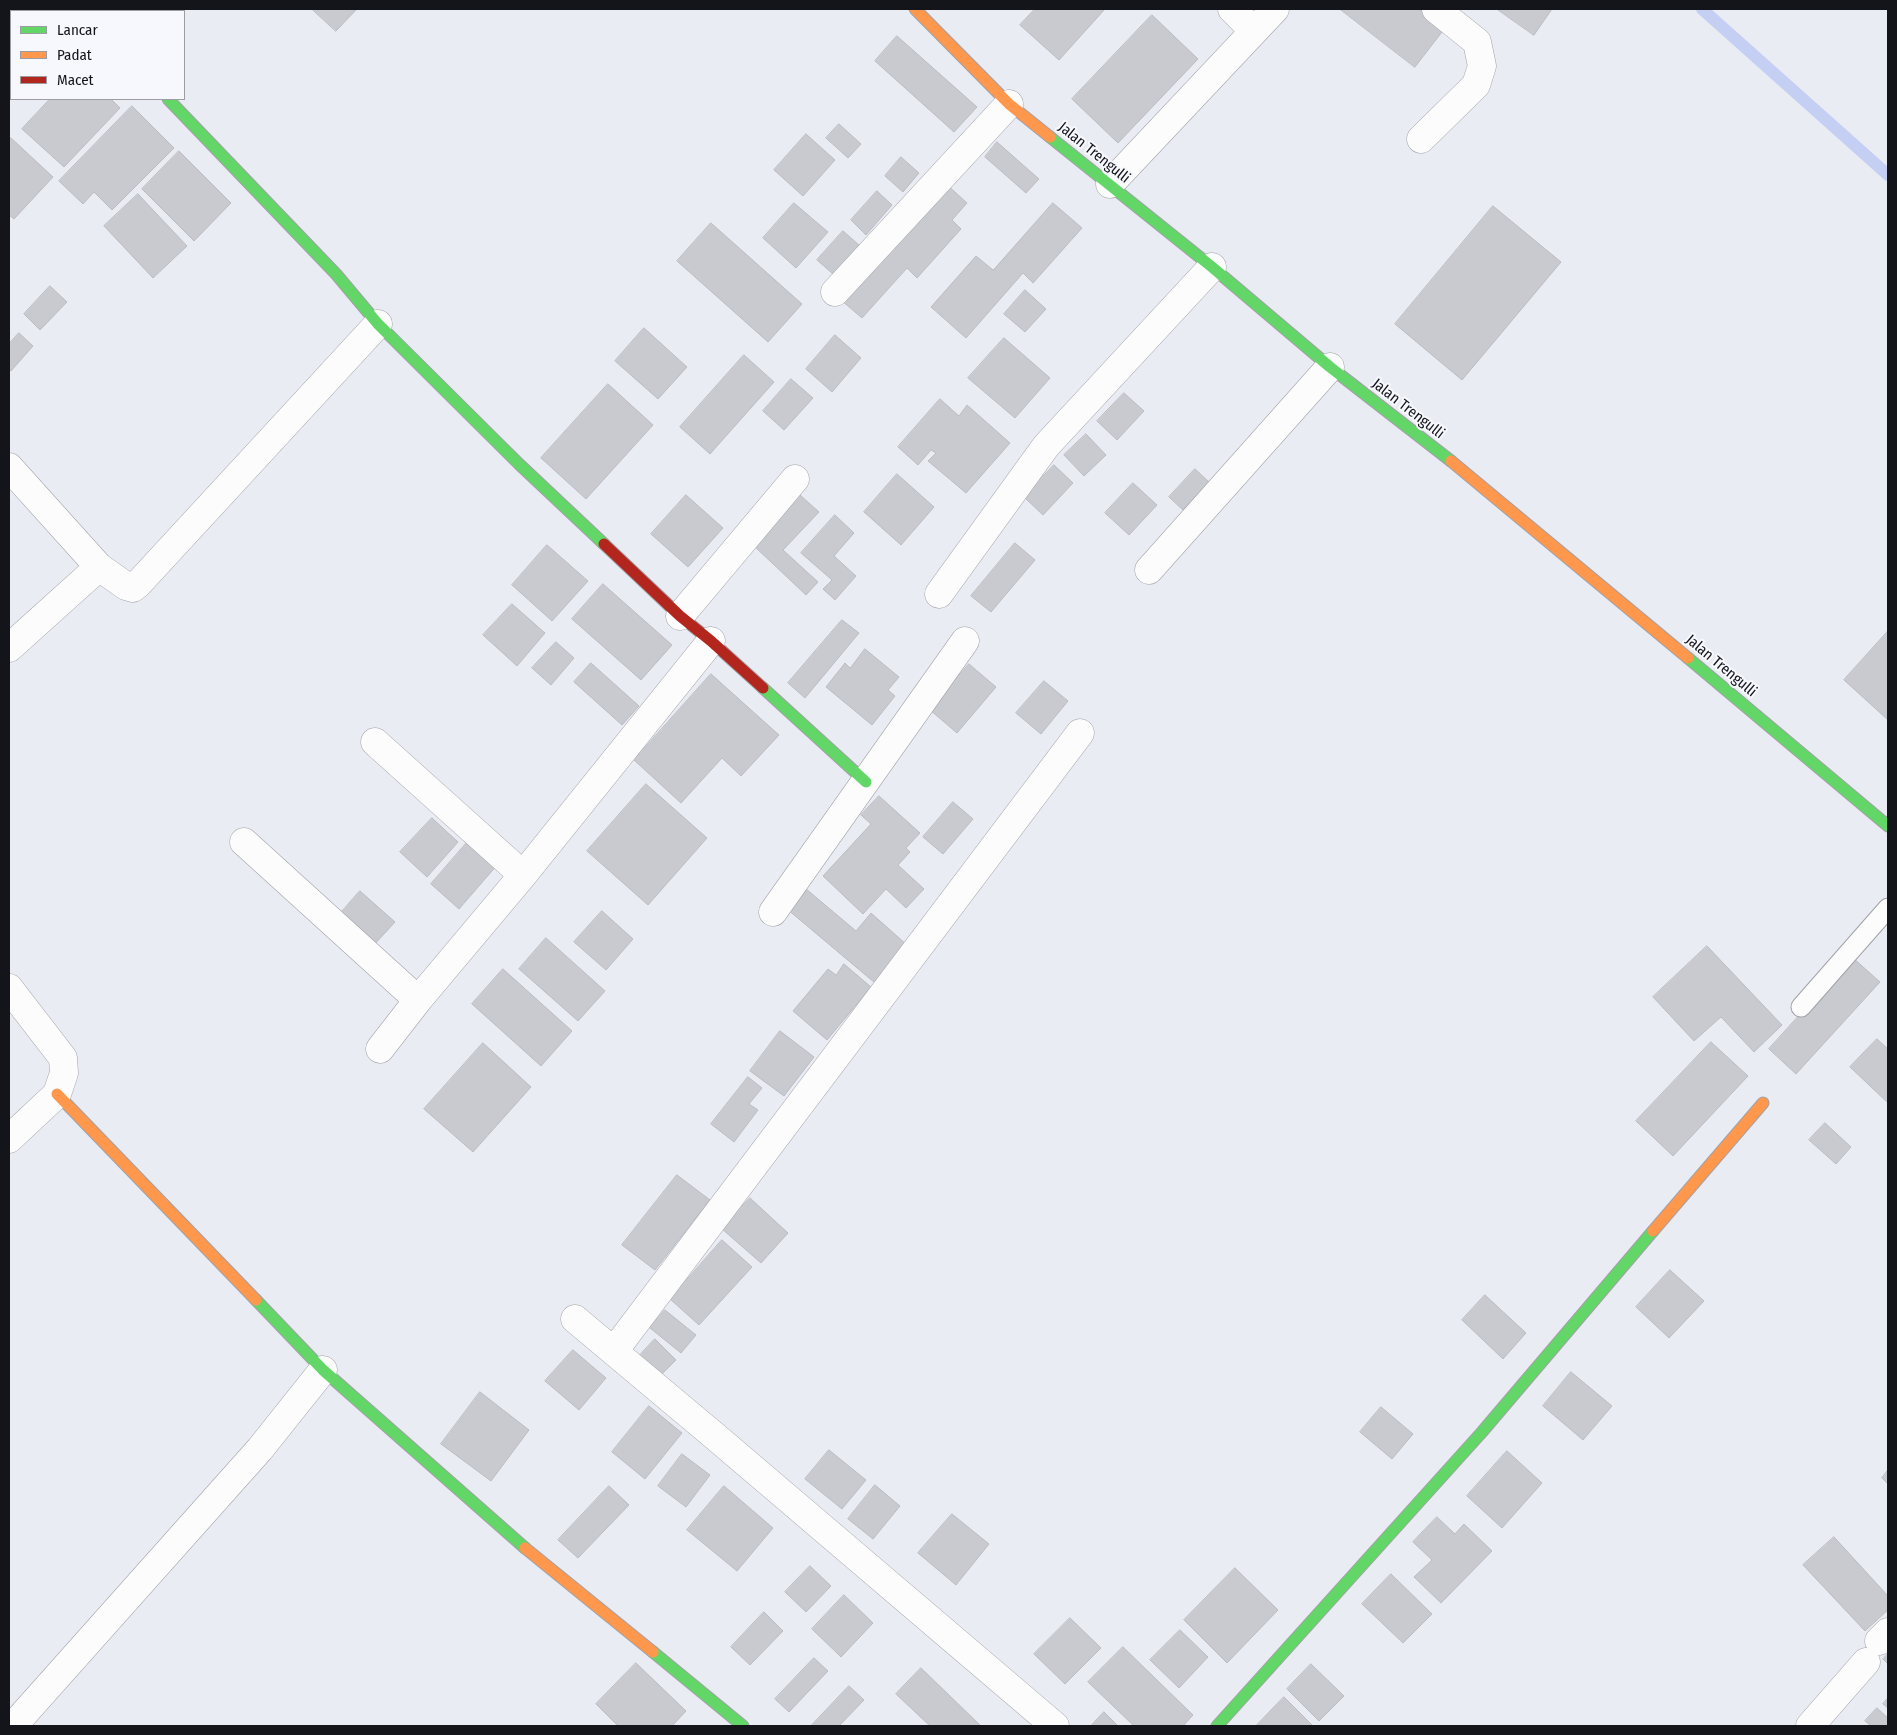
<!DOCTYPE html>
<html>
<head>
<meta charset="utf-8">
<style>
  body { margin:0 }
  #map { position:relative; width:1897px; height:1735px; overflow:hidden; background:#eaecf3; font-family:"Fira Sans Condensed",sans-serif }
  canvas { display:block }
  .frame { position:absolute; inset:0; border:10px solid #14151a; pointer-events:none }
  .legend { position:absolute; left:10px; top:10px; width:175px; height:90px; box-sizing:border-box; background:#f6f8fd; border:1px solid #9c9da2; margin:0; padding:6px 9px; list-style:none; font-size:15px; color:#14151a }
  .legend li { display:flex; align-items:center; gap:10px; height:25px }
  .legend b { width:25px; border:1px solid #9c9da2 }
</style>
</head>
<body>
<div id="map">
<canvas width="1897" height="1735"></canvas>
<div class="frame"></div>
<ul class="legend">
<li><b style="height:6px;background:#63d668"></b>Lancar</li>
<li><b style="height:6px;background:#ff974d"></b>Padat</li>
<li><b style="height:6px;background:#b3261e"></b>Macet</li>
</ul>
</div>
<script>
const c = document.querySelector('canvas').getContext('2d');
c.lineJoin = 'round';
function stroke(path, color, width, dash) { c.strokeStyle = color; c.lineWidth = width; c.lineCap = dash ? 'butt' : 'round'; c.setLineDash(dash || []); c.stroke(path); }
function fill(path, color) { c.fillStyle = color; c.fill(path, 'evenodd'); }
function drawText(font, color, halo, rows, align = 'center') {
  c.font = font + ' "Fira Sans Condensed",sans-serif'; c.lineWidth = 4; c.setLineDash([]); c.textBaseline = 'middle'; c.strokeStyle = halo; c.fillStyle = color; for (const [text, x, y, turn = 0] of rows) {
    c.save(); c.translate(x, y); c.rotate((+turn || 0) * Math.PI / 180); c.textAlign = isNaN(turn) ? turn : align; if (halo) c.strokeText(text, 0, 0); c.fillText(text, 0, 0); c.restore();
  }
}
const stream = new Path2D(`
  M 1702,9 L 1888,175`);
const building = new Path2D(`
  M 312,9 L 357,9 L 336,31 Z
  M 1035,9 L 1105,9 L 1059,60 L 1020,25 Z
  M 1340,9 L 1419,9 L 1445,28 L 1415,67 Z
  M 1497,9 L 1552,9 L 1534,35 Z
  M 1152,15 L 1198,59 L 1118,143 L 1072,99 Z
  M 9,36 L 11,38 L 11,79 L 9,81 Z
  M 897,36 L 977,107 L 954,132 L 875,61 Z
  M 50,99 L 111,99 L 120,108 L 64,167 L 22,129 Z
  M 132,106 L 174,148 L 112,210 L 94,192 L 83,204 L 59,181 Z
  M 839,124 L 861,144 L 848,158 L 826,138 Z
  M 806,134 L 835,160 L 803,196 L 774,170 Z
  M 11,138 L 53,177 L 14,219 L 9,215 L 9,141 Z
  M 997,142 L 1039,179 L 1026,193 L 985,157 Z
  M 179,151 L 231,203 L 194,241 L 142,189 Z
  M 901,157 L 919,173 L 903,192 L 885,176 Z
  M 944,182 L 967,203 L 952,220 L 961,229 L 917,278 L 907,268 L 862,318 L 841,300 Z
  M 877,191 L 892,205 L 866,235 L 851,220 Z
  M 138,194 L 187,246 L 153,278 L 104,226 Z
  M 794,203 L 828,232 L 796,268 L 763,238 Z
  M 1053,203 L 1082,228 L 1033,283 L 1023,273 L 966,338 L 931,307 L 976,256 L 993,270 Z
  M 1493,206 L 1561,262 L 1462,380 L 1395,324 Z
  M 711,223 L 802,304 L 768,342 L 677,261 Z
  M 843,231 L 859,245 L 833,274 L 817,260 Z
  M 50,286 L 67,302 L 40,330 L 24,314 Z
  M 1025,290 L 1046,309 L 1025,332 L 1004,314 Z
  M 644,328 L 687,367 L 658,399 L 615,361 Z
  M 19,333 L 33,346 L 11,371 L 9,369 L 9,344 Z
  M 835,335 L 861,358 L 832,392 L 806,369 Z
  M 1004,338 L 1050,378 L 1015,418 L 968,378 Z
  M 744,355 L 774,382 L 710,454 L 680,427 Z
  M 791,379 L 813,398 L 784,430 L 763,411 Z
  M 608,384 L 653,425 L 586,499 L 541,458 Z
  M 1124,393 L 1144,411 L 1117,440 L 1097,421 Z
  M 940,399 L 959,416 L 967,405 L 1010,443 L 966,493 L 928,461 L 936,453 L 931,450 L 918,465 L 898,447 Z
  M 1086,434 L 1106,455 L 1084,476 L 1064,455 Z
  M 1054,465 L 1073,483 L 1043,515 L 1024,497 Z
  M 1195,469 L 1209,482 L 1183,510 L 1169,497 Z
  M 897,474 L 934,507 L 901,545 L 864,512 Z
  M 1133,483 L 1157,505 L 1129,535 L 1105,513 Z
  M 686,495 L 723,528 L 688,567 L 651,534 Z
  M 800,495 L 819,512 L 783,550 L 818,582 L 806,595 L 754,546 Z
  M 835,515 L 854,533 L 834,556 L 856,576 L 835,600 L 823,589 L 832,580 L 801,553 Z
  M 1015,543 L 1035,560 L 991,612 L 971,596 Z
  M 547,545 L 588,581 L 552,621 L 512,585 Z
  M 603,584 L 672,645 L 641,680 L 572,619 Z
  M 512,604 L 545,633 L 517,666 L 483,635 Z
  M 842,620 L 859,633 L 805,698 L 788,683 Z
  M 1888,631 L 1888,720 L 1844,680 Z
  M 556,642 L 574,658 L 551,685 L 532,668 Z
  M 865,649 L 899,677 L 888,690 L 895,696 L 872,725 L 826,687 L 845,663 L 850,668 Z
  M 591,663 L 639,706 L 622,725 L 574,682 Z
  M 969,664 L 996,687 L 957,733 L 930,710 Z
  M 711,674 L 779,735 L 741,776 L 722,758 L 681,803 L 634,760 Z
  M 1044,681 L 1068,701 L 1041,734 L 1016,713 Z
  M 646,784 L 707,838 L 648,905 L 587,851 Z
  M 879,796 L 920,833 L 906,848 L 910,852 L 898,865 L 924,889 L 906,908 L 886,889 L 863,914 L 823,876 L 871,824 L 861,815 Z
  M 953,802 L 973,819 L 943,854 L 923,837 Z
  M 432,818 L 458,842 L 427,877 L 400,852 Z
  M 470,839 L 498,864 L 459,909 L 431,884 Z
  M 805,888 L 856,931 L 871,913 L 907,945 L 875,983 L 787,909 Z
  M 360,891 L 395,922 L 373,946 L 339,915 Z
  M 602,911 L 633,939 L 606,970 L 574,942 Z
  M 546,938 L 605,991 L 578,1021 L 519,969 Z
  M 1707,946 L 1782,1025 L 1754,1052 L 1721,1017 L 1694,1041 L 1653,997 Z
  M 1852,957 L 1880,982 L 1796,1074 L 1769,1049 Z
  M 844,964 L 871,987 L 827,1040 L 793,1011 L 828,969 L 836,975 Z
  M 503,969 L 572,1031 L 541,1066 L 472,1004 Z
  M 780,1031 L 814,1057 L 784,1096 L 750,1071 Z
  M 1877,1039 L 1888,1049 L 1888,1103 L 1850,1067 Z
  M 1711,1042 L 1748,1076 L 1673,1156 L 1636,1121 Z
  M 483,1043 L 531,1087 L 473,1152 L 424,1109 Z
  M 748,1077 L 762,1088 L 749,1104 L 758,1110 L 734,1142 L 711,1124 Z
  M 1825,1123 L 1851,1147 L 1836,1164 L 1809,1140 Z
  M 677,1175 L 710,1200 L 655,1270 L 622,1245 Z
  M 750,1198 L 788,1233 L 761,1263 L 722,1229 Z
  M 722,1240 L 752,1267 L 699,1325 L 670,1299 Z
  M 1670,1270 L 1704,1301 L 1669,1338 L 1636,1307 Z
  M 1485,1295 L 1526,1333 L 1503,1359 L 1462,1320 Z
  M 665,1310 L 696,1335 L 681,1353 L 650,1328 Z
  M 655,1339 L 676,1360 L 661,1375 L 640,1355 Z
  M 573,1350 L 606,1378 L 579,1410 L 545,1381 Z
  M 1571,1372 L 1612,1406 L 1583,1440 L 1543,1406 Z
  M 480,1392 L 529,1430 L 491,1481 L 441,1444 Z
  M 649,1406 L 682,1433 L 645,1479 L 612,1452 Z
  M 1381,1407 L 1413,1434 L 1392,1459 L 1360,1432 Z
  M 829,1450 L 866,1480 L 842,1509 L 805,1479 Z
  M 1507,1451 L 1542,1483 L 1502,1528 L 1467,1496 Z
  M 682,1454 L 710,1475 L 686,1507 L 658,1486 Z
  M 1888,1470 L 1888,1484 L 1882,1478 Z
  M 875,1485 L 900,1506 L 873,1539 L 848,1519 Z
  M 609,1486 L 629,1505 L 578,1558 L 558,1540 Z
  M 724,1486 L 773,1528 L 737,1571 L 687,1530 Z
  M 952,1514 L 989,1544 L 956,1585 L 918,1553 Z
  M 1437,1517 L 1455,1534 L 1464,1524 L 1492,1551 L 1441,1603 L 1414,1577 L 1432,1560 L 1413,1542 Z
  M 1834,1537 L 1888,1596 L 1888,1610 L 1865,1631 L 1803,1565 Z
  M 810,1566 L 831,1586 L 806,1612 L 785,1592 Z
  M 1235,1568 L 1278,1610 L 1227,1663 L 1184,1620 Z
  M 1391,1574 L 1432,1614 L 1403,1643 L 1362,1604 Z
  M 844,1595 L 873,1623 L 841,1657 L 812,1629 Z
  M 764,1612 L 783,1631 L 750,1665 L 731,1647 Z
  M 1070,1618 L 1101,1648 L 1065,1684 L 1034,1654 Z
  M 1180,1630 L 1208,1657 L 1179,1688 L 1150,1660 Z
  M 1123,1647 L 1193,1715 L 1183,1726 L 1134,1726 L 1088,1682 Z
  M 1888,1654 L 1888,1664 L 1883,1659 Z
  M 814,1658 L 828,1671 L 789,1712 L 775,1699 Z
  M 636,1663 L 686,1711 L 672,1726 L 618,1726 L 596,1704 Z
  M 1311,1664 L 1344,1696 L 1319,1721 L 1287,1689 Z
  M 921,1668 L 981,1726 L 930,1726 L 896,1694 Z
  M 849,1686 L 864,1700 L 839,1726 L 811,1726 Z
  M 1284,1697 L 1313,1726 L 1256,1726 Z
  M 1888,1698 L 1888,1708 L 1883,1704 Z
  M 1877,1708 L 1888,1718 L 1888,1726 L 1871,1726 L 1865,1721 Z
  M 1104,1712 L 1118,1726 L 1091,1726 Z`);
const lane = new Path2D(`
  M 1801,1007 L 1888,908`);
const street = new Path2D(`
  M 83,9 L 85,11
  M 1232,9 L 1253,30
  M 1421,139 L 1476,85 L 1482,66 L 1477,42 L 1436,9
  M 1110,184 L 1275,9
  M 835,292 L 1009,104
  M 9,467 L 99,567 L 126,586 L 133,588 L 138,584 L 378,324
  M 1149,570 L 1330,367
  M 939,594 L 1046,446 L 1212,267
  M 680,616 L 795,479
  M 9,648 L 99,567
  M 375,742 L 523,875
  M 244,842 L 418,1000
  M 773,912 L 965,641
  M 9,988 L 63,1058 L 64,1073 L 57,1094 L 9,1139
  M 380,1049 L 418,1000 L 523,875 L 711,641
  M 575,1319 L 717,1438 L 1055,1726
  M 614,1351 L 1080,733
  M 1879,1641 L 1888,1632
  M 13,1726 L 260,1449 L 323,1370
  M 1810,1726 L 1866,1662`);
const fast = new Path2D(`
  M 168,99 L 336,274 L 378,324 L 519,464 L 604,544
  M 1050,137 L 1212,267 L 1330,367 L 1451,461
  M 1688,658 L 1888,826
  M 763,688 L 866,782
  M 256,1300 L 323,1370 L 525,1548
  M 653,1652 L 743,1726
  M 1217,1726 L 1482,1432 L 1653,1231`);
const slow = new Path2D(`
  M 915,9 L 1009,104 L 1050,137
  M 1451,461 L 1688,658
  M 57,1094 L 256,1300
  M 1653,1231 L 1763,1103
  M 525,1548 L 653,1652`);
const jam = new Path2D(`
  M 604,544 L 680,616 L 711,641 L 763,688`);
const streetNames = [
  ["Jalan Trengulli",1094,153,39],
  ["Jalan Trengulli",1408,409,38],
  ["Jalan Trengulli",1721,666,40]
];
stroke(stream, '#c5cff4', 12);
fill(building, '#c8cacf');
stroke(building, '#babcc1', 1);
stroke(lane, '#a1a2a7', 21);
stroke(street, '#a1a2a7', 29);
stroke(fast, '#a1a2a7', 13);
stroke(slow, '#a1a2a7', 13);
stroke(jam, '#a1a2a7', 13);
stroke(lane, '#fcfcfd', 19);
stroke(street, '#fcfcfd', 28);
stroke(fast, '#63d668', 11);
stroke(slow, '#ff974d', 11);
stroke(jam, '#b3261e', 11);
drawText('15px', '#14151a', '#f6f8fd', streetNames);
</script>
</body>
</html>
